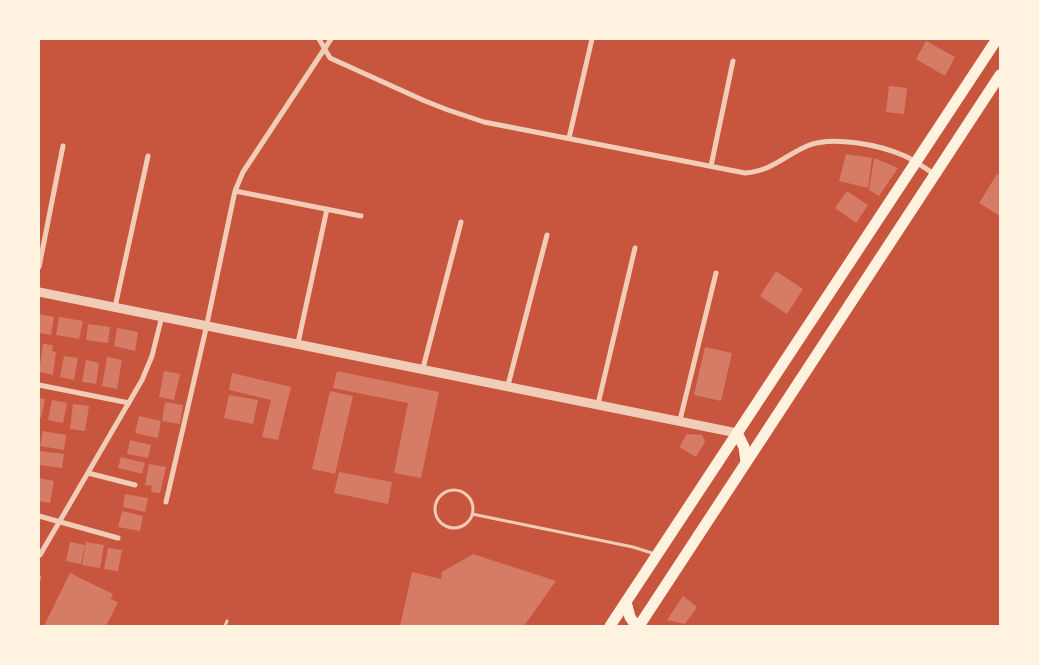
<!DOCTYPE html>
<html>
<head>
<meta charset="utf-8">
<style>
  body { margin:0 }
  #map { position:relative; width:1039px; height:665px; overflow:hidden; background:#c8553d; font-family:Raleway,sans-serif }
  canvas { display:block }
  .frame { position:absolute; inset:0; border:40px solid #fff3e0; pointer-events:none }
</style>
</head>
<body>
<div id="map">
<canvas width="1039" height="665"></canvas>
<div class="frame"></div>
</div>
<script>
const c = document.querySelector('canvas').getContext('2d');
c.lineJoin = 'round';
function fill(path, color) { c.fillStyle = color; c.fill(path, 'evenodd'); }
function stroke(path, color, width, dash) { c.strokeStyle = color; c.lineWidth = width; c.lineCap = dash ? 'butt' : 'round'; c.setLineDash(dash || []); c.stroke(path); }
const building = new Path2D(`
  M 926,41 L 955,57 L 945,76 L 916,59 Z
  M 889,86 L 907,88 L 904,114 L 886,112 Z
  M 846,154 L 872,158 L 868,188 L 839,181 Z
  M 874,158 L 898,168 L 879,196 L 869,190 Z
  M 997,174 L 1000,176 L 1000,216 L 979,203 Z
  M 847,191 L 868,205 L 856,223 L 835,208 Z
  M 776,271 L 803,289 L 787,314 L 760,296 Z
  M 39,314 L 54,317 L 51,335 L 39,333 Z
  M 59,317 L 83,321 L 79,339 L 56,335 Z
  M 88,324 L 110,327 L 108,343 L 86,340 Z
  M 117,328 L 138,332 L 135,351 L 114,346 Z
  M 43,344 L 53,345 L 52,351 L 56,352 L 53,375 L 39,372 Z
  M 705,347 L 732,353 L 721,401 L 694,395 Z
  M 64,356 L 78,358 L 74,380 L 60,377 Z
  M 107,357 L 122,360 L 117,389 L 102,386 Z
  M 86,360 L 99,363 L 96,384 L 82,382 Z
  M 164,371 L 180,374 L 174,400 L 159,397 Z
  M 337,371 L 439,392 L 421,478 L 394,473 L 408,403 L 333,388 Z
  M 232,373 L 291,387 L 278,440 L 262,437 L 271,400 L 229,390 Z
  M 330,391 L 353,396 L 335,474 L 312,469 Z
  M 229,395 L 258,400 L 253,424 L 224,418 Z
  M 39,398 L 45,399 L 41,418 L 39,418 Z
  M 52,400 L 67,403 L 63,423 L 48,420 Z
  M 165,402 L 183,405 L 180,424 L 162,421 Z
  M 73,404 L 89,406 L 85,431 L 70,429 Z
  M 139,416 L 161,421 L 158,438 L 135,433 Z
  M 43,431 L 66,435 L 64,450 L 40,446 Z
  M 687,434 L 702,435 L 705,442 L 696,457 L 679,447 Z
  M 130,440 L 151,445 L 148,458 L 127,454 Z
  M 40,451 L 64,454 L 62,468 L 39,465 Z
  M 121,457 L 145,463 L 142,474 L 118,468 Z
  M 149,464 L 166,467 L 160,493 L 151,492 L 152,486 L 145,485 Z
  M 339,472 L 392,482 L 388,504 L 334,493 Z
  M 39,478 L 54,481 L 50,503 L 39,501 Z
  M 125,494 L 148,498 L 145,512 L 123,507 Z
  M 122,511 L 143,516 L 140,531 L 118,527 Z
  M 70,542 L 85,545 L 81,564 L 66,561 Z
  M 86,542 L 104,545 L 100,568 L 82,565 Z
  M 108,548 L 122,550 L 118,571 L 104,569 Z
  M 473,554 L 556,581 L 524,626 L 400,626 L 412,572 L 441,579 L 442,572 Z
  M 70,573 L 113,594 L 111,599 L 118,602 L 106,626 L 44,626 Z
  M 683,596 L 697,607 L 685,624 L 667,620 Z`);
const service = new Path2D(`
  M435 509a19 19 0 1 1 38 0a19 19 0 1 1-38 0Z
  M 472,514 L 633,547 L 655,554
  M 39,576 L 39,579
  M 225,626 L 227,621`);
const minor = new Path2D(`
  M 319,39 L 330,58 L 425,101 L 448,110 L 484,122 L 745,173 C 772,171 784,156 807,146 C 832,135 880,145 905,156 C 915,161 925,168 934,174
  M 569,138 L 592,39
  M 711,166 L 733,61
  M 235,191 L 361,216
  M 39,267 L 63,146
  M 115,307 L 148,156
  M 298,343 L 327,209
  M 423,368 L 461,222
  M 39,385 L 129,403
  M 508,385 L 547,235
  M 598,404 L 635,248
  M 680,420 L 716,273
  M 88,473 L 135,485
  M 166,502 L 205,333 L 235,191 L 243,172 L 331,39
  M 39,516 L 118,538
  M 40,555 L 142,380 L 152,356 L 162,316`);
const tertiary = new Path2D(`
  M 39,292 L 737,433`);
const primary = new Path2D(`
  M 737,433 L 744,447 L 746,462
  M 626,602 L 630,617 L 636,626
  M 610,626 L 997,39
  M 639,626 L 1000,75`);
fill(building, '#d67c66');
stroke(service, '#f1ccb7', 3);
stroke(minor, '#f1ccb7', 5);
stroke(tertiary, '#f1ccb7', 9);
stroke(primary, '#fff3e0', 11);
</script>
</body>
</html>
